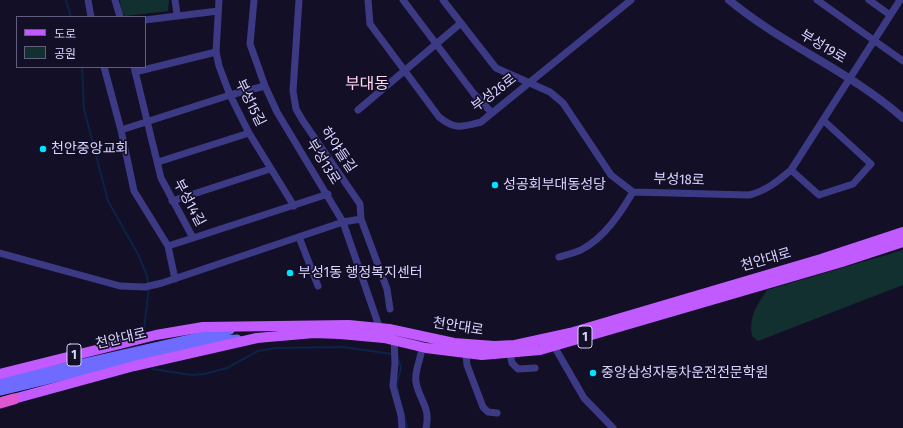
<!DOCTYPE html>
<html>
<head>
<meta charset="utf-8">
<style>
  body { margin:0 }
  #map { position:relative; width:903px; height:428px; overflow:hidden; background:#130f26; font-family:"Fira Sans Condensed","Noto Sans KR",sans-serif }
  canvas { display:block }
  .legend { position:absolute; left:16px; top:16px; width:130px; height:52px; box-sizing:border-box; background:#130f26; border:1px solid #625e7d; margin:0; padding:5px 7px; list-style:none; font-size:12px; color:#d9d4ff }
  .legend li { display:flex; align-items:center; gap:8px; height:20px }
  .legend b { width:20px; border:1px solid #625e7d }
</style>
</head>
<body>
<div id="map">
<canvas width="903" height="428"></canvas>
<ul class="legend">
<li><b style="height:5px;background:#c25bff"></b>도로</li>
<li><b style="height:11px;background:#12302f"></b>공원</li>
</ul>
</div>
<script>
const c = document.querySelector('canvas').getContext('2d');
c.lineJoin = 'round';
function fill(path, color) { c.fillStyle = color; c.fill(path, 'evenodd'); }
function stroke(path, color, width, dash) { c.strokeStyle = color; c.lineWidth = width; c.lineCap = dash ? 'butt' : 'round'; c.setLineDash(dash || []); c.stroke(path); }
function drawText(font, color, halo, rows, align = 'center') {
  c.font = font + ' "Fira Sans Condensed","Noto Sans KR",sans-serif'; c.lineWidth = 3.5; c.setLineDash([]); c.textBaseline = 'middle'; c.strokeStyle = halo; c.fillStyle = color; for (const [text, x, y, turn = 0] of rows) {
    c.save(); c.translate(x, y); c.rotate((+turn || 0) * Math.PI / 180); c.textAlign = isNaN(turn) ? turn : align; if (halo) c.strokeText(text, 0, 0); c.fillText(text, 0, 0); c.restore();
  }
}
const green = new Path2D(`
  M 120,0 L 169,0 L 168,11 L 125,16 L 121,12 Z
  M 903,250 L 903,285 L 758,341 L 752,336 C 749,316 756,307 767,290 Z`);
const stream = new Path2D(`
  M 66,0 L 71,17
  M 82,67 L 84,109 L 108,201 L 138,254 L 147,276 L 148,284
  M 144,329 L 149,288
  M 398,360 C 405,369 397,375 397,384 C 398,399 405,413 407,428
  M 153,369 L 191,375 L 204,374 L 227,368 L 258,351 L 276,348 L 343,347 L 392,354`);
const minor = new Path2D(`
  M 88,0 L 91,17
  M 115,0 L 120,17
  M 175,0 L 177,14
  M 219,0 L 216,52 L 219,66 L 230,95 L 249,133 L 294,206
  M 254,0 L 250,44 L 265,86 L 277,112 L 343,222 L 381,332
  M 299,0 L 293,91 L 296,109 L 303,121 L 360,204 L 361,219 L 387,289 L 390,309
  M 368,0 L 370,24 L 439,117 C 455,130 462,127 481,122 L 631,0
  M 403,0 L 474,94 L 492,113
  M 443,0 L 496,68 L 550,92 L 563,103 L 611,175 L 633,192 L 749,195 C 766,191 778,181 791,170 L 900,0
  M 817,0 L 903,61
  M 869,0 L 890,15
  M 145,20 L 218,11
  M 104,67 L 121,130 L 134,191 L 168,246 L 175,279
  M 134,67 L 161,178 L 193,238 L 328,194
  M 135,72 L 216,52
  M 358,110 L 461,23
  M 121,130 L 230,95 L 265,86
  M 158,162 L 249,133
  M 791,170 L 819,195 L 853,184 L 871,164 L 823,120
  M 172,201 L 270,169
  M 299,237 L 318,286
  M 168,246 L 193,238
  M 0,253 L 120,286 L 145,287 L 162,283 L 343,222 L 361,219
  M 559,257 C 566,255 574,253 581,250 C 604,238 620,214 633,192
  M 394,338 L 395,363 L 393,386 L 401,415 L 402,428
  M 554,346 L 584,398 L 613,428
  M 422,348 C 421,359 414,371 416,382 C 419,400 431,407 426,428
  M 466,354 L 467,365 L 483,407 L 488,412 L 497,413
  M 510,354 L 512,363 L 518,369 L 535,368`);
const tertiary = new Path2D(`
  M 729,0 C 783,45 850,71 903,118`);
const secondary = new Path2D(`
  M 0,382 L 230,330
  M 0,391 L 208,341 L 237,339`);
const primary = new Path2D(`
  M 0,374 L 156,335 L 203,327 L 349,325 L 389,329 L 454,343 L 494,346 L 515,345 L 570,333 L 821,259 L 903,232
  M 6,401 L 134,366 L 257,338 L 314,333 L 340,334 L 384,338 L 426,348 L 482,355 L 540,350 L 842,262 L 903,242`);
const trunk = new Path2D(`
  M 0,403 L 14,399`);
const markers = [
  [43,149,4,"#00e5ff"],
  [495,185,4,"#00e5ff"],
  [290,273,4,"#00e5ff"],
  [593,373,4,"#00e5ff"]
];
const shields = [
  [585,337,14],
  [74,355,14]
];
const shieldNames = [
  ["1",585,337],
  ["1",74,355]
];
const streetNames = [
  ["부성19로",823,47,31],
  ["부성26로",494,93,-37],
  ["부성15길",250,103,64],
  ["하야들길",338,150,56],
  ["부성13로",323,162,58],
  ["부성18로",679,180,2],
  ["부성14길",189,203,62],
  ["천안대로",766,260,-16],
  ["천안대로",458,327,9],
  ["천안대로",121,339,-13]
];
const poiNames = [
  ["천안중앙교회",51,149],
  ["성공회부대동성당",503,185],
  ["부성1동 행정복지센터",298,273],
  ["중앙삼성자동차운전전문학원",601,373]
];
const quarterNames = [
  ["부대동",367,85]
];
fill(green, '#12302f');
stroke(stream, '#0c2248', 2);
stroke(minor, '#3d3a85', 7);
stroke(tertiary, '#3d3a85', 8);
stroke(secondary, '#6f6bff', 9);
stroke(primary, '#c25bff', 10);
stroke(trunk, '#e055d1', 11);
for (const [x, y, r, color] of markers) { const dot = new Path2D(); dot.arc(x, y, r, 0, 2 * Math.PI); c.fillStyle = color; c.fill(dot); stroke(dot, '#130f26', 1.5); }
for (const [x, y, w] of shields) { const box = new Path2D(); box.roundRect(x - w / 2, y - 11, w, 22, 3); c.fillStyle = '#130f26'; c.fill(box); stroke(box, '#d9d4ff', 1); }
drawText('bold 13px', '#d9d4ff', null, shieldNames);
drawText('14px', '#d9d4ff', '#130f26', streetNames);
drawText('14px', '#d9d4ff', '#130f26', poiNames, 'left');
drawText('16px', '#ffd6f0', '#130f26', quarterNames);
</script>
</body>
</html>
